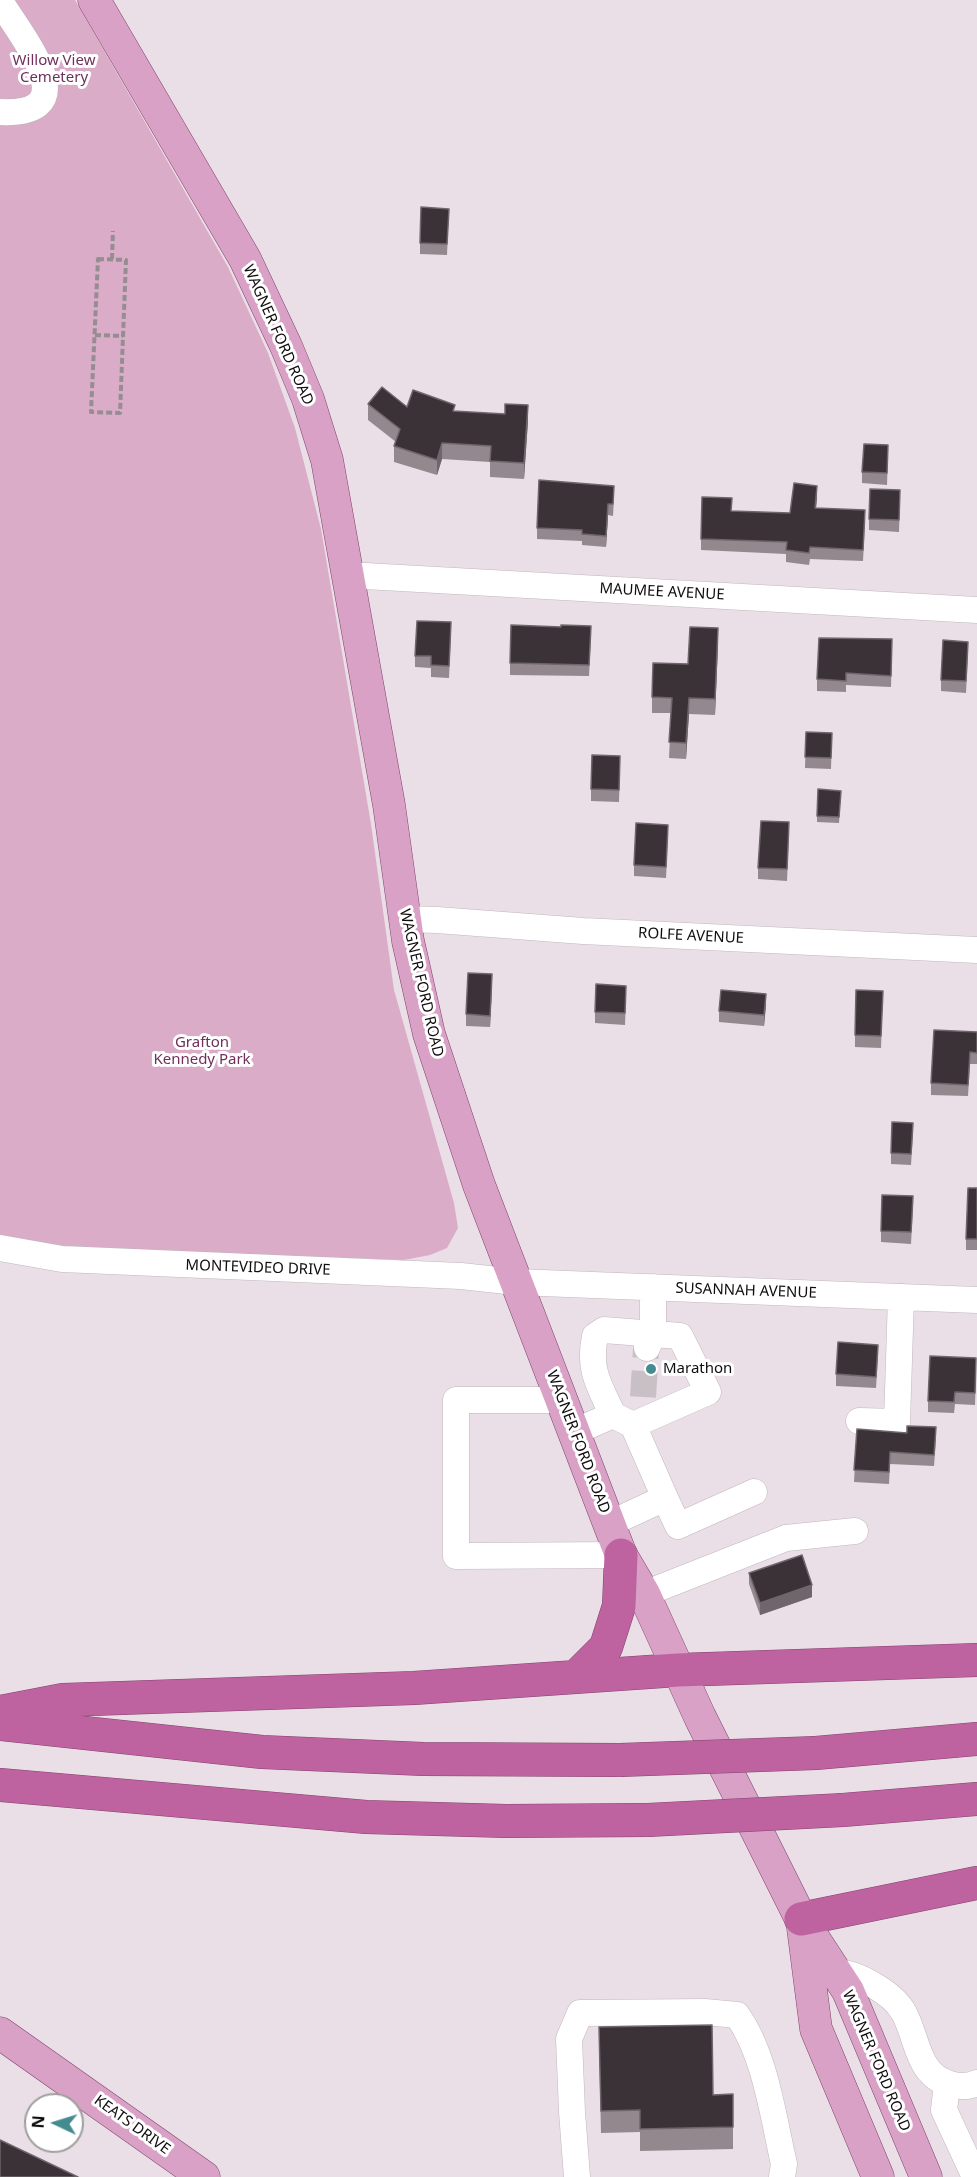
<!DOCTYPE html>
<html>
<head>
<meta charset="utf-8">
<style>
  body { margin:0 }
  #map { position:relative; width:977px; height:2177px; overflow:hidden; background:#eadfe6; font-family:"Noto Sans",sans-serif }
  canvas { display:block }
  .north { position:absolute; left:24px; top:2093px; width:60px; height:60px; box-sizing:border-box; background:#fff; border:2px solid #9f9e9f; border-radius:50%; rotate:274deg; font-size:16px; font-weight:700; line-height:24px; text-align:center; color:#100d0f }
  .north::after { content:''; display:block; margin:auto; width:21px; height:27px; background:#448c8f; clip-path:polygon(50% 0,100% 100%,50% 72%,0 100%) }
</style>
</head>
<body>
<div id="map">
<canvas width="977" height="2177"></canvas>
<div class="north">N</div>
</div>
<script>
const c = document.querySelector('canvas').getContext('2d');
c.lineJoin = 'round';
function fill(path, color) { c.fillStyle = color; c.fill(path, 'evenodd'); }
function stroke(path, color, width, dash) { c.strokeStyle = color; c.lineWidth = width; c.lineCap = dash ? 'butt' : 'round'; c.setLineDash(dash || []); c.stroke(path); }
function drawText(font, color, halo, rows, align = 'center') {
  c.font = font + ' "Noto Sans",sans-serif'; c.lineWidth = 6; c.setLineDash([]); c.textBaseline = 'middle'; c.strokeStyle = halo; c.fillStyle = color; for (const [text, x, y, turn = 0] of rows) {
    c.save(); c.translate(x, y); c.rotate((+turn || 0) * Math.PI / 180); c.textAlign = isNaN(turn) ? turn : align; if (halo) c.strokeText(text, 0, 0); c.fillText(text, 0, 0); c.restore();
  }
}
const green = new Path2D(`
  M 0,0 L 75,0 L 228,267 L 268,353 L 295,428 L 321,529 L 371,824 L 394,990 L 454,1203 L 458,1228 L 447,1248 L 430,1255 L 404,1260 L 82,1249 L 0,1237 Z`);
const minorTunnel = new Path2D(`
  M 643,1397 L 646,1349`);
const path = new Path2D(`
  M 98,259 L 126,260 L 120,413 L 91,412 Z
  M 112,259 L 113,231
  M 95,335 L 123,336`);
const minor = new Path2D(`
  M 0,1 C 22,38 89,116 0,112
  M 347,575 L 977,610
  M 405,919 L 437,920 L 583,931 L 977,950
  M 0,1248 L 62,1259 L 461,1276 L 516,1282 L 977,1300
  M 647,1348 L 653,1334 L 653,1287
  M 562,1400 L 456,1400 L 456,1556 L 621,1555
  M 613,1415 C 599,1385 588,1370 595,1336 L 604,1330 L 680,1336 L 708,1392 L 633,1425
  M 859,1421 L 897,1422 L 901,1297
  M 574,1432 L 613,1415 L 633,1425 L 665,1498
  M 609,1524 L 665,1498 L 678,1526 L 754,1492
  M 644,1594 L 786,1538 L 855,1531
  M 835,1972 C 857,1972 894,1994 904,2013 C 918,2039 917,2075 950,2084 C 959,2087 968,2087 977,2083
  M 947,2083 L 944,2110 L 975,2177
  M 577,2177 L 572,2112 L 569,2039 L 580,2013 L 705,2012 L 737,2015 C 765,2054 773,2116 784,2164 L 782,2177`);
const major = new Path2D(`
  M 94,0 L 245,259 L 286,346 L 308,399 L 327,460 L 389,805 L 408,941 L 429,1034 L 479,1185 L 621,1555 L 644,1594 L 700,1717 L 801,1919 L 848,1991 L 926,2177
  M 803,1928 L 816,2029 L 878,2177
  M 0,2033 L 204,2177`);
const highway = new Path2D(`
  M 576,1677 L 606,1647 L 619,1606 L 621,1555
  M 0,1712 L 63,1700 L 414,1688 L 678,1670 L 977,1660
  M 0,1724 L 262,1752 L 423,1759 L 620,1760
  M 816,1753 L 977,1739
  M 0,1785 L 366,1817 L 506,1821 L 648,1820
  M 843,1810 L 977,1799
  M 801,1919 L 977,1883`);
const highwayBridge = new Path2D(`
  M 620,1760 L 816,1753
  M 648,1820 L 843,1810`);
const wall = new Path2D(`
  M 449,209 L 447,255 L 420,254 L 420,243 Z
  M 368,404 L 455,411 L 528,421 L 524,479 L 490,477 L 490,462 L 442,459 L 437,475 L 394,462 L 394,446 L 396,442 L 368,420 Z
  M 888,456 L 887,485 L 862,483 L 862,472 Z
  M 817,497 L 816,508 L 865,522 L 863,561 L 810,559 L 809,565 L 786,562 L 786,554 L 701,550 L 701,539 L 732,511 L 790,513 Z
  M 614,498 L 613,516 L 608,515 L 606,547 L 582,545 L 582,541 L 537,539 L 537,528 Z
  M 900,501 L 899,532 L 869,530 L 869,519 Z
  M 451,634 L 449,678 L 431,677 L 431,668 L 415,667 L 415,656 Z
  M 591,637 L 589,676 L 510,675 L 510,663 Z
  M 718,644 L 715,715 L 689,714 L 686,759 L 669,758 L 671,713 L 652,713 L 652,697 L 688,664 Z
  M 892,651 L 891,687 L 846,685 L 846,692 L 817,691 L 817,679 Z
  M 968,653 L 966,693 L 941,691 L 941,680 Z
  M 806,732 L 832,733 L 831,769 L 805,768 Z
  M 620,767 L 619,802 L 591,801 L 591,789 Z
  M 841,791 L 839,823 L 817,822 L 817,816 Z
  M 789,834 L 787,881 L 758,879 L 758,868 Z
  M 668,836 L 666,878 L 634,876 L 634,865 Z
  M 492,986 L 490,1027 L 466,1026 L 466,1014 Z
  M 883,991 L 881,1048 L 855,1047 L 855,1035 Z
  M 626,997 L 625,1025 L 595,1023 L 595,1012 Z
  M 766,1005 L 764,1026 L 719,1022 L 719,1011 Z
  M 977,1032 L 977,1064 L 970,1064 L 968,1096 L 931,1095 L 931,1083 Z
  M 913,1134 L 911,1165 L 891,1164 L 891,1153 Z
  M 977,1188 L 977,1250 L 966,1250 L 966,1239 Z
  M 913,1208 L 911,1244 L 881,1242 L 881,1231 Z
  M 878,1356 L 876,1388 L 836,1386 L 836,1374 Z
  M 976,1370 L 975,1405 L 955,1404 L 954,1413 L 928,1412 L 928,1401 Z
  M 857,1429 L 936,1439 L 934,1466 L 890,1464 L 889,1484 L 854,1482 Z
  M 749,1573 L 812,1597 L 760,1615 L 749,1584 Z
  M 599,2049 L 713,2095 L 733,2127 L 733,2149 L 640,2151 L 640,2132 L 601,2133 Z`);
const shadedWall = new Path2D(`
  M 528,405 L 528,421 L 524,479 L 524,463 Z
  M 442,443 L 442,459 L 437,475 L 437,460 Z
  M 817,486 L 817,497 L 815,520 L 815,508 Z
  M 608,504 L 608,515 L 606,547 L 606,536 Z
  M 718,628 L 718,644 L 715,715 L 715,699 Z
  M 689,698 L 689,714 L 686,759 L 686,743 Z
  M 492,974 L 492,986 L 490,1027 L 490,1016 Z
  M 766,994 L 766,1005 L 764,1026 L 764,1015 Z
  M 812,1585 L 812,1597 L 760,1615 L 760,1603 Z`);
const building = new Path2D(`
  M 421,207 L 449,209 L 447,244 L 420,243 Z
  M 382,387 L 407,407 L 413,390 L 455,405 L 453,411 L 505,414 L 505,404 L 528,405 L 524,463 L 490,461 L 491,446 L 442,443 L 437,460 L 394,446 L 400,429 L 368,404 Z
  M 864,444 L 888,445 L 887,473 L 862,472 Z
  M 539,480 L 614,486 L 613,504 L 608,504 L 606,536 L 582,534 L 582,530 L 537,528 Z
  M 794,483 L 817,486 L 815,508 L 865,510 L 863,550 L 810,547 L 809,553 L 786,550 L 787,542 L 701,539 L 702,497 L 732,498 L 731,511 L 790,513 Z
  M 870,489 L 900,490 L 899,520 L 869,519 Z
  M 417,621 L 451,622 L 449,666 L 431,665 L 431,656 L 415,656 Z
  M 511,625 L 561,627 L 561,625 L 591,626 L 589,665 L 510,663 Z
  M 690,627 L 718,628 L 715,699 L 689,698 L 686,743 L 669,742 L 672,698 L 652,697 L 653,663 L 688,664 Z
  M 819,638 L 892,639 L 891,676 L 846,673 L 846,681 L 817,679 Z
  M 943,640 L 968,642 L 966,681 L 941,680 Z
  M 806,732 L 832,733 L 831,758 L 805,757 Z
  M 592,755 L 620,756 L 619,790 L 591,789 Z
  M 818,789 L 841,791 L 839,817 L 817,816 Z
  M 761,821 L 789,822 L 787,869 L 758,868 Z
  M 636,823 L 668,825 L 666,867 L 634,865 Z
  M 468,973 L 492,974 L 490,1016 L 466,1014 Z
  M 596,984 L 626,986 L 625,1013 L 595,1012 Z
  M 721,990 L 766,994 L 764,1015 L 719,1011 Z
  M 856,990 L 883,991 L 881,1036 L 855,1035 Z
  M 934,1030 L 977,1032 L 977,1053 L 970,1052 L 968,1085 L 931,1083 Z
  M 892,1122 L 913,1123 L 911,1154 L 891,1153 Z
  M 968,1188 L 977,1188 L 977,1239 L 966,1239 Z
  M 882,1195 L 913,1196 L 911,1232 L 881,1231 Z
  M 838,1342 L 878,1345 L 876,1377 L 836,1374 Z
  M 930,1356 L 976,1358 L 975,1393 L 955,1392 L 954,1402 L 928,1401 Z
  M 907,1426 L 936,1427 L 934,1455 L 890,1452 L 889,1472 L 854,1470 L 857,1429 L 907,1433 Z
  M 802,1555 L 812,1585 L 760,1603 L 749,1573 Z
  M 712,2025 L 713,2095 L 733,2094 L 733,2127 L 640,2129 L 640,2110 L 601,2111 L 599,2027 Z
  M 0,2140 L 78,2177 L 0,2177 Z`);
const markers = [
  [651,1369,6,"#448c8f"]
];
const parkNames = [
  ["Willow View",54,61],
  ["Cemetery",54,78],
  ["Grafton",202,1043],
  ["Kennedy Park",202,1060]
];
const streetNames = [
  ["WAGNER FORD ROAD",278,335,66],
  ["MAUMEE AVENUE",662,592,3],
  ["ROLFE AVENUE",691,936,3],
  ["WAGNER FORD ROAD",421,983,77],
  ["MONTEVIDEO DRIVE",258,1268,2],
  ["SUSANNAH AVENUE",746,1291,2],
  ["WAGNER FORD ROAD",578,1442,69],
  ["WAGNER FORD ROAD",876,2061,67],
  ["KEATS DRIVE",132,2125,36]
];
const poiNames = [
  ["Marathon",663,1369]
];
fill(green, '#daacc8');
stroke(minorTunnel, '#c9c0c6', 26, [26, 13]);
stroke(minor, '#c0b6bc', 27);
stroke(major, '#82446d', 33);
stroke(highway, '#82446d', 34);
stroke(path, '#958d92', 4, [6, 3]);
stroke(minor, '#fff', 26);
stroke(major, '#d9a1c6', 32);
stroke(highway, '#bf62a0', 33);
stroke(highwayBridge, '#82446d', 34, []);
stroke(highwayBridge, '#bf62a0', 33);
fill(wall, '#92888e');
fill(shadedWall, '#6f666c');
fill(building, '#3a3237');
stroke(building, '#6f666c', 1.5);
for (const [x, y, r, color] of markers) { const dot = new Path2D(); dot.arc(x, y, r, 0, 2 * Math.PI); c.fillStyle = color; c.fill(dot); stroke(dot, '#fff', 2); }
drawText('15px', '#70305b', '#fff', parkNames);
drawText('15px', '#100d0f', '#fff', streetNames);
drawText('15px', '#100d0f', '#fff', poiNames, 'left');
</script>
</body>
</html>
